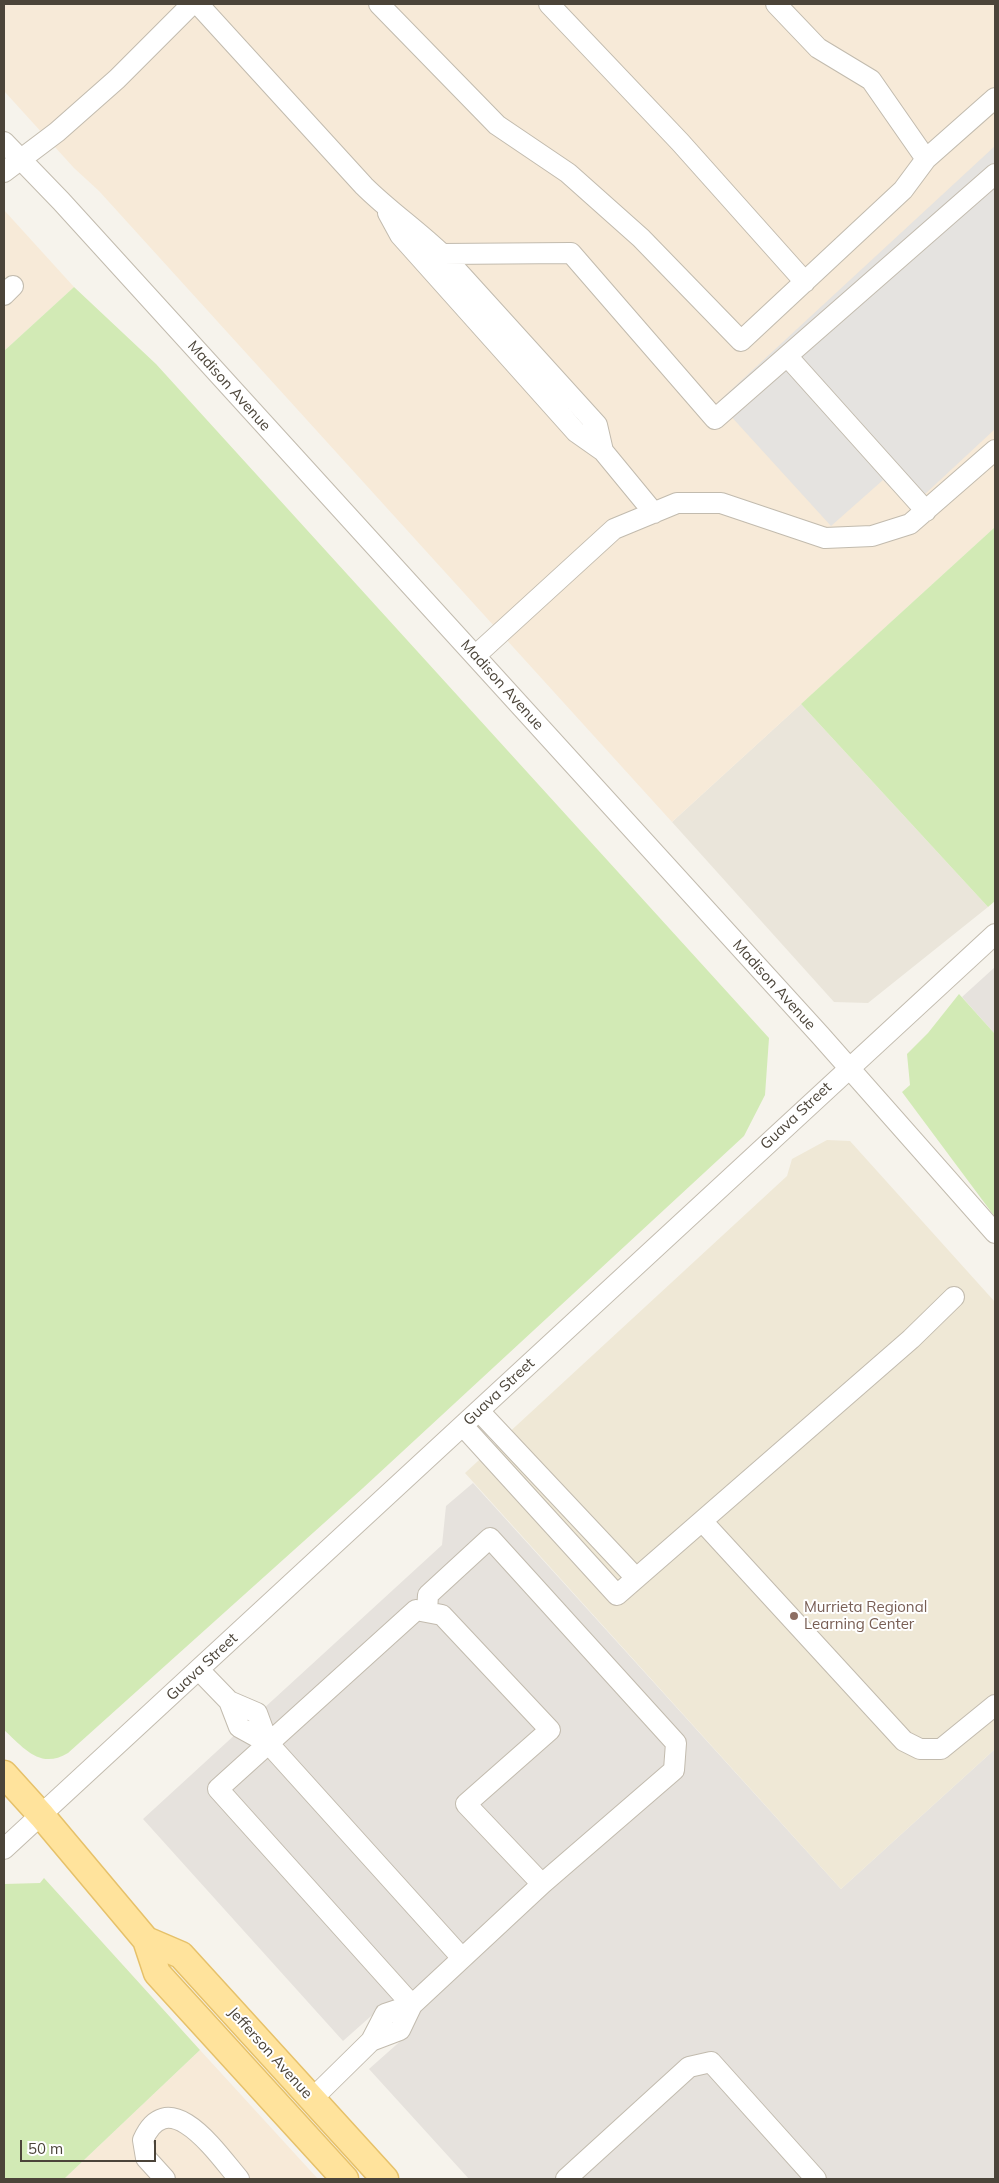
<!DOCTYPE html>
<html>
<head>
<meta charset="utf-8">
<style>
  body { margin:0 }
  #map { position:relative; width:999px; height:2183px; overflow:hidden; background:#f6f3ec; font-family:Mulish,sans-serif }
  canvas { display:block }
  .frame { position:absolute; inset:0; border:5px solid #4b4439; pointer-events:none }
  .scale { position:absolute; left:20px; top:2140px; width:136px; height:22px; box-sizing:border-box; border:2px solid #4b4439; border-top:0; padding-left:6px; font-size:15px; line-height:18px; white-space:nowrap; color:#4b4439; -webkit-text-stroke:4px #fff; paint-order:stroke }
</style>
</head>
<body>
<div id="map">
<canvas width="999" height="2183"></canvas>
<div class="frame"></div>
<div class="scale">50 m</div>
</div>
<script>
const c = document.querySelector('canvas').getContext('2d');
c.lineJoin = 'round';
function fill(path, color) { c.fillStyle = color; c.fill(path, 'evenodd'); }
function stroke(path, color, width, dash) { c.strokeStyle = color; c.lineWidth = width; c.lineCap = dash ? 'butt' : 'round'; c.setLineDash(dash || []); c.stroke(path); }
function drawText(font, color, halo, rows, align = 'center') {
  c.font = font + ' Mulish,sans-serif'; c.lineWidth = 4; c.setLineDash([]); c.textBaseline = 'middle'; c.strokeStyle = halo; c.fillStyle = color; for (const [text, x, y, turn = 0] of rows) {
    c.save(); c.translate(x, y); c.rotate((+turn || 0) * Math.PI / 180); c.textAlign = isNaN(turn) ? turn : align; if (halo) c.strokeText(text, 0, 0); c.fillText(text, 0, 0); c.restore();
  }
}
const residential = new Path2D(`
  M 801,704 L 988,907 L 868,1003 L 834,1002 L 672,822 Z`);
const commercial = new Path2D(`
  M 4,4 L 995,4 L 995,527 L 672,822 L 99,191 L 74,168 L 4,91 Z
  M 4,210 L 74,287 L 4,351 Z
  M 200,2050 L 318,2179 L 64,2179 Z`);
const industrial = new Path2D(`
  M 995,967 L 995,1034 L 962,997 Z
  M 473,1483 L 841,1889 L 995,1749 L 995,2179 L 469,2179 L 369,2069 L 405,2037 L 379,2009 L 343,2041 L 143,1819 L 442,1545 L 446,1506 Z`);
const education = new Path2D(`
  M 827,1140 L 850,1141 L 995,1302 L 995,1749 L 841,1889 L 465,1473 L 787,1176 L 792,1159 Z`);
const green = new Path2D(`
  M 74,287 L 156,364 L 769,1038 L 765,1095 L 744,1136 L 363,1488 L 68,1753 C 40,1770 24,1748 4,1730 L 4,351 Z
  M 995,527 L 995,901 L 988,907 L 801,704 Z
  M 959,994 L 995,1034 L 995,1217 L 902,1092 L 910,1085 L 907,1054 L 928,1033 Z
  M 44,1878 L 200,2050 L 64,2179 L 4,2179 L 4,1884 L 40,1883 Z`);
const parking = new Path2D(`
  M 995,146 L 995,429 L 910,508 L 883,480 L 831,526 L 718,402 Z`);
const minor = new Path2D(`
  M 198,4 L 364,186 C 388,210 417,230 442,254 L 597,425 L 603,451
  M 379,4 L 497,125 L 568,173 L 641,238 L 741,341 L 903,190 L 926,159 L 871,80 L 818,48 L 776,4
  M 549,4 L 680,142 L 805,282
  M 4,142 L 61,201 L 820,1035 L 995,1233
  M 926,159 L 995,98
  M 4,172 L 57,132 L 117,79 L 192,4
  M 388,213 L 400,235 L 576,432 L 603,451 L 654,513
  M 442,254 L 571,253 L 715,419 L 995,174
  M 4,295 L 13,286
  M 787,356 L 926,511
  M 475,656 L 614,529 L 677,503 L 721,503 L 825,538 L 872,536 L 910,524 L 995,450
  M 479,1411 L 636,1578
  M 463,1426 L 617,1595 L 911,1339 L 954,1297
  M 702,1521 L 904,1741 L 920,1749 L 941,1749 L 995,1705
  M 416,1610 L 442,1615 L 550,1730 L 466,1804 L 542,1884 L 412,2005 L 218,1789 Z
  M 427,1612 L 428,1595 L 490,1538 L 676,1743 L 674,1770 L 542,1884
  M 199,1670 L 229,1701 L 239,1727 L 268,1743 L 462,1958
  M 229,1701 L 257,1713 L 268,1743
  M 4,1849 L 995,934
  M 312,2099 L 371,2041 L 385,2014 L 412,2005 L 400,2030 L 371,2041
  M 165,2179 L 146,2158 L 143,2140 C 169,2081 219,2156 239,2179
  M 566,2179 L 689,2067 L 711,2062 L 816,2179`);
const major = new Path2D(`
  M 4,1774 L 42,1816 L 146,1940 L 157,1973 L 345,2179
  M 146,1940 L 181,1955 L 385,2179`);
const markers = [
  [794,1616,5,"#8d6e63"]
];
const streetNames = [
  ["Madison Avenue",229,386,48],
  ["Madison Avenue",502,685,48],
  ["Madison Avenue",774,985,48],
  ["Guava Street",796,1116,-43],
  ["Guava Street",499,1392,-43],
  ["Guava Street",202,1667,-43],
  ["Jefferson Avenue",270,2053,48]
];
const educationNames = [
  ["Murrieta Regional",804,1607],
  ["Learning Center",804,1624]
];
fill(residential, '#eae5da');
fill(commercial, '#f7ead8');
fill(industrial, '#e6e2dd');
fill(education, '#efe8d6');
fill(green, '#d2eab5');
fill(parking, '#e5e3e0');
stroke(minor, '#c2bbae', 22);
stroke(major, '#e6c16a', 29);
stroke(minor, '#fff', 20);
stroke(major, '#ffe39c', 26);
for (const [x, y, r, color] of markers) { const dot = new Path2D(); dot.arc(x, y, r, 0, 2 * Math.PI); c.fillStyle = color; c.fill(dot); stroke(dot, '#fff', 2); }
drawText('15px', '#4b4439', '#fff', streetNames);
drawText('15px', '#785e54', '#fff', educationNames, 'left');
</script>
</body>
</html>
